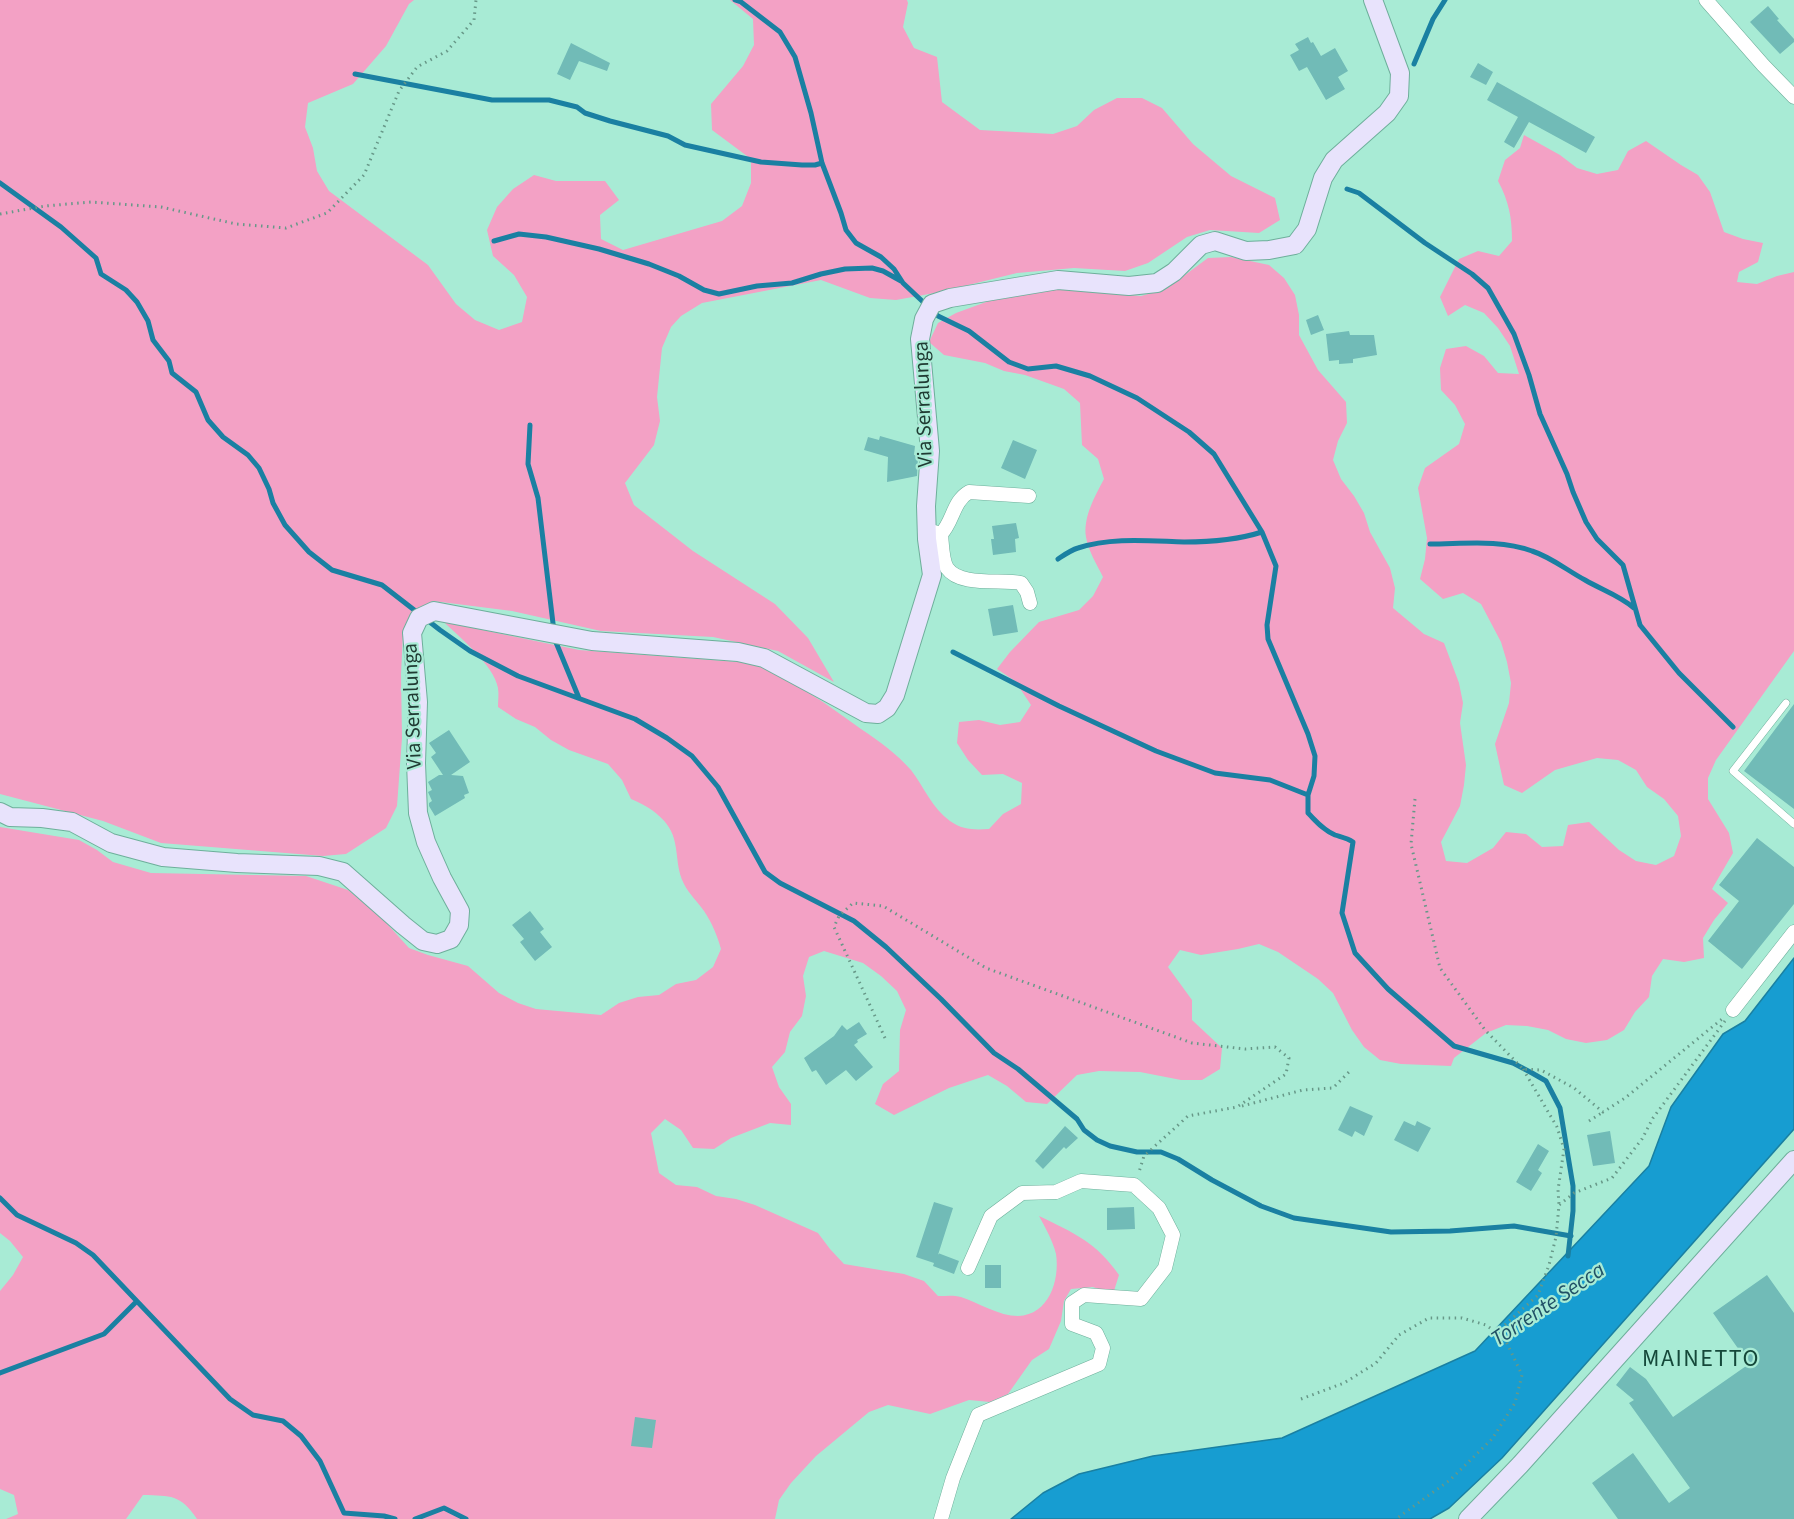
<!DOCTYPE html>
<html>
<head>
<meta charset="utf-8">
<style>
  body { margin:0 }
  canvas { display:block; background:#a8ebd5 }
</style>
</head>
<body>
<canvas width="1794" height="1519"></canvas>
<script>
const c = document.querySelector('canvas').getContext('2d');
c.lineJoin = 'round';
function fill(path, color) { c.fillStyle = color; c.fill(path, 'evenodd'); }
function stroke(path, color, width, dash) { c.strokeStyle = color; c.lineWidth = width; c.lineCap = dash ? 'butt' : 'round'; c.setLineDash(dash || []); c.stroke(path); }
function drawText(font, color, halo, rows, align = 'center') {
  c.font = font + ' "Source Sans 3",sans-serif'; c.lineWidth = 4.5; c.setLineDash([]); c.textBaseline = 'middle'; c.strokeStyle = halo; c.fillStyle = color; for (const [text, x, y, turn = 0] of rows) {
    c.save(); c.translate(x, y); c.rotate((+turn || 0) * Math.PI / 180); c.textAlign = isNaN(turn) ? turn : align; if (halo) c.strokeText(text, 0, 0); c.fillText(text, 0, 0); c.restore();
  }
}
const green = new Path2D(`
  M 0,0 L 414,0 L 409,4 L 386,46 L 353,84 L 308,103 L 305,127 L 313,148 L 317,171 L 329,191 L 428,265 L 456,304 L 475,320 L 499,330 L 522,322 L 527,297 L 514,275 L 493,256 L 487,230 L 497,207 L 513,189 L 534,175 L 556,181 L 605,181 L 619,200 L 600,215 L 601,239 L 623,250 L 722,221 L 742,206 L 751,183 L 751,159 L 712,130 L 711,104 L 743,66 L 754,45 L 753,19 L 730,0 L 907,0 L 908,3 L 903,27 L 914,48 L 937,57 L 942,102 L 980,130 L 1053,134 L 1077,126 L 1094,110 L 1117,98 L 1142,98 L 1162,108 L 1193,144 L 1231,176 L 1275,198 L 1280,220 L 1259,233 L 1210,230 L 1187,237 L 1148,263 L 1125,271 L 1074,268 L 1017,273 L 940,292 L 896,300 L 870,298 L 821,280 L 702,303 L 681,316 L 671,327 L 662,348 L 657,397 L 660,421 L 654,445 L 625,483 L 634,505 L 693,551 L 775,604 L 808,638 L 834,682 L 778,651 L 713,637 L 601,631 L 512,611 L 433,601 L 412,611 L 403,634 L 401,674 L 402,738 L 397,806 L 386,828 L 346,854 L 323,856 L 161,843 L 103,821 L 0,794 Z
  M 1524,135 L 1560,155 L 1577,168 L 1597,174 L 1618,170 L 1628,151 L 1646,141 L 1681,165 L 1698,175 L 1710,192 L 1724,232 L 1743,239 L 1763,243 L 1758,262 L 1739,272 L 1737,282 L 1757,284 L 1777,276 L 1794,272 L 1794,651 L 1716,760 L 1708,778 L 1708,799 L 1729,833 L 1733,853 L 1712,889 L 1728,903 L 1714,920 L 1703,938 L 1704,958 L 1684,962 L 1663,959 L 1652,976 L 1649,997 L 1635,1012 L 1624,1030 L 1607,1040 L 1586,1043 L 1566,1039 L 1548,1030 L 1527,1026 L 1506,1025 L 1486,1033 L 1454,1058 L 1451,1066 L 1401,1064 L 1380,1060 L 1364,1047 L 1352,1030 L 1333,993 L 1318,979 L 1278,952 L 1259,944 L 1238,949 L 1201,955 L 1180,950 L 1168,967 L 1192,1000 L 1192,1020 L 1222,1048 L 1220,1069 L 1202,1080 L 1181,1080 L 1140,1072 L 1099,1071 L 1077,1075 L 1047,1104 L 1026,1102 L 1007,1086 L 988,1075 L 949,1088 L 894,1115 L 875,1104 L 883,1084 L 899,1071 L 900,1030 L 906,1010 L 897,991 L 881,976 L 863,963 L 824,951 L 809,957 L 803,976 L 806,996 L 802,1016 L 790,1032 L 785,1052 L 772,1067 L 779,1087 L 791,1104 L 791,1125 L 770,1123 L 731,1138 L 714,1149 L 693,1148 L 681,1130 L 665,1119 L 651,1133 L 659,1173 L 676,1185 L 697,1187 L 716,1196 L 736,1199 L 755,1205 L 818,1233 L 830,1249 L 844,1264 L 904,1274 L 924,1281 L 938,1296 C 946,1296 954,1295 961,1297 C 979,1303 999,1316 1018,1316 C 1049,1315 1060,1280 1056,1254 C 1053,1241 1045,1227 1039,1216 C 1074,1233 1096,1242 1119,1275 L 1113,1294 L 1093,1287 L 1071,1289 L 1064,1301 L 1061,1321 L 1049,1349 L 1032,1360 L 1008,1394 L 990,1402 L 969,1400 L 930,1414 L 888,1405 L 869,1412 L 816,1456 L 791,1483 L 779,1500 L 775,1519 L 197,1519 C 180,1494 171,1496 143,1495 L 126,1519 L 6,1519 L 18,1514 L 14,1495 L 0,1489 L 0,1291 L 13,1275 L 23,1257 L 10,1241 L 0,1233 L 0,827 L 79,840 L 97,850 L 113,862 L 151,873 L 306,876 L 348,890 L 380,916 L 409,948 L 428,955 L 468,966 L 499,993 L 518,1003 L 536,1009 L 601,1015 L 619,1003 L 638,997 L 659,995 L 676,984 L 696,980 L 713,967 L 721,949 C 717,935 712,923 704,911 C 698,902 689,894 684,884 C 677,871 678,857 675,843 C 671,820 650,807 631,799 L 622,780 L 608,764 L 569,750 L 551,740 L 535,727 L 516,719 L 498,707 C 498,701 499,694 498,688 C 494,665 460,638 444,622 L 579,650 L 752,663 C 791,679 827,704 861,729 C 879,741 897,754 911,770 C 924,787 932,808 950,821 C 963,830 974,830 989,829 L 1003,814 L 1021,804 L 1022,783 L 1003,774 L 982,775 L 968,760 L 957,743 L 959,722 L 979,720 L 1000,725 L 1020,722 L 1031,705 L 1015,681 L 997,669 L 1010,652 L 1039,622 L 1079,610 L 1093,596 L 1103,577 C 1097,565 1088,550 1086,537 C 1083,517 1095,496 1104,479 L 1098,459 L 1082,445 L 1080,403 L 1064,389 L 1025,375 L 1004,371 L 985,363 L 944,355 L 929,342 L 938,323 L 956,313 L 997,298 L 1057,289 L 1141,296 L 1166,289 L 1208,258 L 1231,257 L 1269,265 L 1284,278 L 1295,295 L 1299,315 L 1299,335 L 1318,370 L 1346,402 L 1347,423 L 1338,441 L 1333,460 L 1341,479 L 1354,496 L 1364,513 L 1370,532 L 1390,568 L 1395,588 L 1393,608 L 1424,634 L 1444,643 L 1459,683 L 1463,703 L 1460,723 L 1466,765 L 1464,785 L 1460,806 L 1441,842 L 1446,861 L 1467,863 L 1493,848 L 1506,832 L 1526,834 L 1542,847 L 1563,846 L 1568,825 L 1589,822 L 1619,850 L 1636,861 L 1656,865 L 1674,856 L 1681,836 L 1678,816 L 1664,799 L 1647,787 L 1636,770 L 1618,760 L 1597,758 L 1555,770 L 1522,793 L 1504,785 L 1495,744 L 1509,703 L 1511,683 L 1507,662 L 1501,642 L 1481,604 L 1463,593 L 1443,599 L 1420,579 L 1425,559 L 1427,538 L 1418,488 L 1425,468 L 1459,444 L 1465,424 L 1455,405 L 1441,390 L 1440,368 L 1446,349 L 1466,346 L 1484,356 L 1498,373 L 1519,374 L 1510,346 L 1498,328 L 1484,313 L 1465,305 L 1448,316 L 1440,297 L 1459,259 L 1478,251 L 1499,256 L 1512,241 C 1512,217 1509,202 1498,181 L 1505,160 L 1520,148 Z`);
const water = new Path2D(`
  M 1794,958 L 1794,1129 L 1502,1458 L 1449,1508 L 1430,1519 L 1011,1519 L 1043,1493 L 1079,1474 L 1153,1456 L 1282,1438 L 1475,1351 L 1649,1166 L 1671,1107 L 1723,1034 L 1745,1021 Z`);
const stream = new Path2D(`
  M 735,0 L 741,2 L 780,32 L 795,57 L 811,113 L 822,163 L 841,213 L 846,230 L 856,243 L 881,257 L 894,269 L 903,283 L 938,316 L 969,331 L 1009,362 L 1028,369 L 1056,366 L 1090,376 L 1137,398 L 1189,432 L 1214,454 L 1262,532 L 1276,566 L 1267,625 L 1268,639 L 1308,734 L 1315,756 L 1314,776 L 1308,795 L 1308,813 C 1316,821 1323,830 1335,835 C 1341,837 1347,838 1353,842 L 1342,913 L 1355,953 L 1388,989 L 1454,1046 L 1513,1063 L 1532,1073 L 1546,1081 L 1560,1108 L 1573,1186 L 1573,1211 L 1568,1256
  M 1414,64 L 1433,19 L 1445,0
  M 355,74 L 492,100 L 549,100 L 577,107 L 585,113 L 610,121 L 668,136 L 685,145 L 761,162 L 802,165 L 815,165 L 822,163
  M 0,183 L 61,227 L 96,258 L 101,274 L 126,290 L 137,302 L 148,321 L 153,340 L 169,361 L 172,373 L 196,392 L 208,420 L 223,437 L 248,455 L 259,468 L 269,489 L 273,503 L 285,525 L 309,552 L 332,570 L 382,585 L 440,630 L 470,651 L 518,676 L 635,719 L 667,738 L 692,756 L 718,787 L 765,872 L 780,883 L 854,921 L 886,947 L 941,999 L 994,1053 L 1018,1069 L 1077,1119 L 1084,1130 L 1097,1140 L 1110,1146 L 1137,1152 L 1161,1152 L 1178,1159 L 1212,1180 L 1261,1206 L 1294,1218 L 1391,1232 L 1450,1231 L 1514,1226 L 1571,1236
  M 1347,189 L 1359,193 L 1425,243 L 1472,274 L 1488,288 L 1514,334 L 1529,375 L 1540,414 L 1567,474 L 1573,492 L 1586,522 L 1597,539 L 1623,565 L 1640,625 L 1679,673 L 1733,727
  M 494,241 L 519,234 L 546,237 L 599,249 L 649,264 L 679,276 L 704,290 L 719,294 L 757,286 L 792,283 L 821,274 L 845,269 L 872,268 L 883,271 L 901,281
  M 530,425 L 528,464 L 538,498 L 555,640 L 579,698
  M 1430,544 C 1463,544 1500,539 1532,551 C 1551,557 1568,571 1585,580 C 1602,590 1619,595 1634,608
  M 1058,559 C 1064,555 1071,550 1078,548 C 1112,537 1149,541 1184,542 C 1210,542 1237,540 1262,532
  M 953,652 L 1059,706 L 1156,751 L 1215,773 L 1270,780 L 1308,795
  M 0,1198 L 17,1215 L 76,1243 L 93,1255 L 230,1399 L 253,1415 L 283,1421 L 301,1436 L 320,1461 L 344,1513 L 384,1516 L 395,1519
  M 0,1373 L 104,1334 L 136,1302
  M 415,1519 L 444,1508 L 466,1519`);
const building = new Path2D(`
  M 1768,6 L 1779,19 L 1777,20 L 1794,39 L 1794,42 L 1780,54 L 1750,22 Z
  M 1308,37 L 1311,43 L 1313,42 L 1321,56 L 1335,48 L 1348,71 L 1338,77 L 1345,89 L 1326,100 L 1307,67 L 1299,71 L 1290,55 L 1299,50 L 1295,44 Z
  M 571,43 L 610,63 L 607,71 L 579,61 L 570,80 L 557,74 Z
  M 1478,63 L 1493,72 L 1486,85 L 1470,77 Z
  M 1497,82 L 1595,137 L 1586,153 L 1529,122 L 1514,148 L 1504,142 L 1518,117 L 1487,100 Z
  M 1318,315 L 1324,330 L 1311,335 L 1306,320 Z
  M 1349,331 L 1350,335 L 1374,335 L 1377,355 L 1353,359 L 1353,363 L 1339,364 L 1339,360 L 1329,361 L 1326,334 Z
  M 880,436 L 915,446 L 914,455 L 918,455 L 917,476 L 887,482 L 888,457 L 864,450 L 868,437 L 879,440 Z
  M 1013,440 L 1037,450 L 1025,479 L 1001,468 Z
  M 1016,523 L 1019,538 L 1015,539 L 1016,552 L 993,555 L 991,539 L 994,539 L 992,526 Z
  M 1013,605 L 1018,632 L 993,636 L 988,609 Z
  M 1794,704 L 1794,809 L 1744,771 Z
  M 449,730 L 470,762 L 451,775 L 463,776 L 469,793 L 464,795 L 465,798 L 435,816 L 429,806 L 429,803 L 432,801 L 428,792 L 432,790 L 428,782 L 439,775 L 443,775 L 431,757 L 436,753 L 429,743 Z
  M 1757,838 L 1794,867 L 1794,904 L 1742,969 L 1708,941 L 1739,901 L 1719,885 Z
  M 530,911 L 544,929 L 540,932 L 552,947 L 535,961 L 520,942 L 524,939 L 512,925 Z
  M 859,1022 L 867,1034 L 857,1040 L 858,1042 L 854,1045 L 873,1067 L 856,1081 L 846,1070 L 826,1085 L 816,1070 L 812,1072 L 804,1058 L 834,1036 L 842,1025 L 847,1030 Z
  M 1350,1106 L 1373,1116 L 1364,1136 L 1355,1131 L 1352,1137 L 1338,1130 Z
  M 1404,1121 L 1415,1126 L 1417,1121 L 1431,1128 L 1418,1152 L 1394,1140 Z
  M 1065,1126 L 1078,1138 L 1066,1149 L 1064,1147 L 1043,1169 L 1035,1161 Z
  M 1610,1131 L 1615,1163 L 1593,1166 L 1587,1135 Z
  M 1538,1144 L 1549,1151 L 1538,1170 L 1542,1173 L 1531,1191 L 1516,1182 Z
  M 934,1202 L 953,1208 L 938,1255 L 938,1253 L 959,1261 L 954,1274 L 933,1266 L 934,1263 L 916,1257 Z
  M 1134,1207 L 1135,1229 L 1107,1230 L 1107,1208 Z
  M 985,1265 L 1001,1265 L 1001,1288 L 985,1288 Z
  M 1767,1275 L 1794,1313 L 1794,1519 L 1618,1519 L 1592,1483 L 1633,1453 L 1669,1503 L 1690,1488 L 1629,1403 L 1634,1400 L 1616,1385 L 1630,1367 L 1646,1379 L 1673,1417 L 1749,1364 L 1713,1313 Z
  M 635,1417 L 656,1420 L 652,1448 L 631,1446 Z`);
const path = new Path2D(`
  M 0,214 L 45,206 L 91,202 L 161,207 L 236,224 L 286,228 L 327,213 L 364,175 L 399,91 L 417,67 L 447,51 L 474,20 L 476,0
  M 1415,799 L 1411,844 L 1440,968 L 1485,1030 L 1523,1069 L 1541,1070 L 1574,1088 L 1603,1112 L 1625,1098 L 1722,1019
  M 885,1038 L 834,927 L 839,916 L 853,903 L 883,906 L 986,968 L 1192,1043 L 1245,1049 L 1275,1047 L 1289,1058 L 1286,1074 L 1237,1107 L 1188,1116 L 1144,1156 L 1139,1172
  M 1523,1069 L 1557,1127 L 1564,1149 L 1558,1190 L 1559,1205
  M 1242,1106 L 1303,1090 L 1333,1088 L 1350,1071
  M 1589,1121 L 1603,1112
  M 1496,1333 L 1538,1295 L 1549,1265 L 1556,1237 L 1559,1205 L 1574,1193 L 1612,1178 L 1642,1139 L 1653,1118 L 1725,1021
  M 1301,1399 L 1344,1383 L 1376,1363 L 1399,1335 L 1429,1318 L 1462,1318 L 1486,1325 L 1505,1339 L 1522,1375 L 1515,1403 L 1492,1439 L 1450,1480 L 1396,1519`);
const lane = new Path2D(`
  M 1786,703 L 1733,771 L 1794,824`);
const street = new Path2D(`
  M 1706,0 L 1763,65 L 1794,97
  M 934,532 L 941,534 C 953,522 953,501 969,492 L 1029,496
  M 941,534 C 942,544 942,560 947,568 C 960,587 1001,579 1021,583 L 1027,592 L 1030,603
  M 1733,1010 L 1794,932
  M 941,1519 L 953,1478 L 978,1415 L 1099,1364 L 1103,1348 L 1096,1333 L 1072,1324 L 1072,1303 L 1084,1295 L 1141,1299 L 1165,1268 L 1173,1235 L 1159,1208 L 1134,1185 L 1081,1181 L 1056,1192 L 1022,1193 L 991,1216 L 968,1268`);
const secondary = new Path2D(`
  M 0,812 L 10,817 L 42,818 L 72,822 L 111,843 L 163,857 L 237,863 L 319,866 L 343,872 L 403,925 L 423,941 L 437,944 L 451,939 L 459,925 L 460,911 L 442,878 L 426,842 L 418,813 L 416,763 L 418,702 L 412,633 L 419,618 L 434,611 L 592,641 L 738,652 L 764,658 L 866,713 L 878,714 L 887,708 L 895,695 L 932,575 L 927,539 L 926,506 L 930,451 L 920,339 L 924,319 L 932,304 L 950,298 L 1058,280 L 1129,286 L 1157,283 L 1174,272 L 1201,245 L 1215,241 L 1246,251 L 1269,250 L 1295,245 L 1307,229 L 1323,178 L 1334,160 L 1387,113 L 1399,96 L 1400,73 L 1373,0
  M 1468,1519 L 1520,1465 L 1794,1160`);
const streetNames = [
  ["Via Serralunga",925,404,-92],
  ["Via Serralunga",414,706,-92]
];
const waterNames = [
  ["Torrente Secca",1549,1306,-34]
];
const quarterNames = [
  ["MAINETTO",1701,1361]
];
fill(green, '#f3a1c5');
fill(water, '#179dd1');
stroke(water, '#1a80a2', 1.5);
stroke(stream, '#1a80a2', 5);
fill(building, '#71bbb7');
stroke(lane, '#6eaf9b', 8);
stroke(street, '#6eaf9b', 15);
stroke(secondary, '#6eaf9b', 20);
stroke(path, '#679888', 3, [1.5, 4.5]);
stroke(lane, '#fff', 7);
stroke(street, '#fff', 14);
stroke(secondary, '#e8e3fc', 18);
drawText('21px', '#203b33', '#a8ebd5', streetNames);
drawText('italic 22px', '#205066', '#a8ebd5', waterNames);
c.letterSpacing = '1.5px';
drawText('24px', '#15483a', '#a8ebd5', quarterNames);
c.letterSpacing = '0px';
</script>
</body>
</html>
